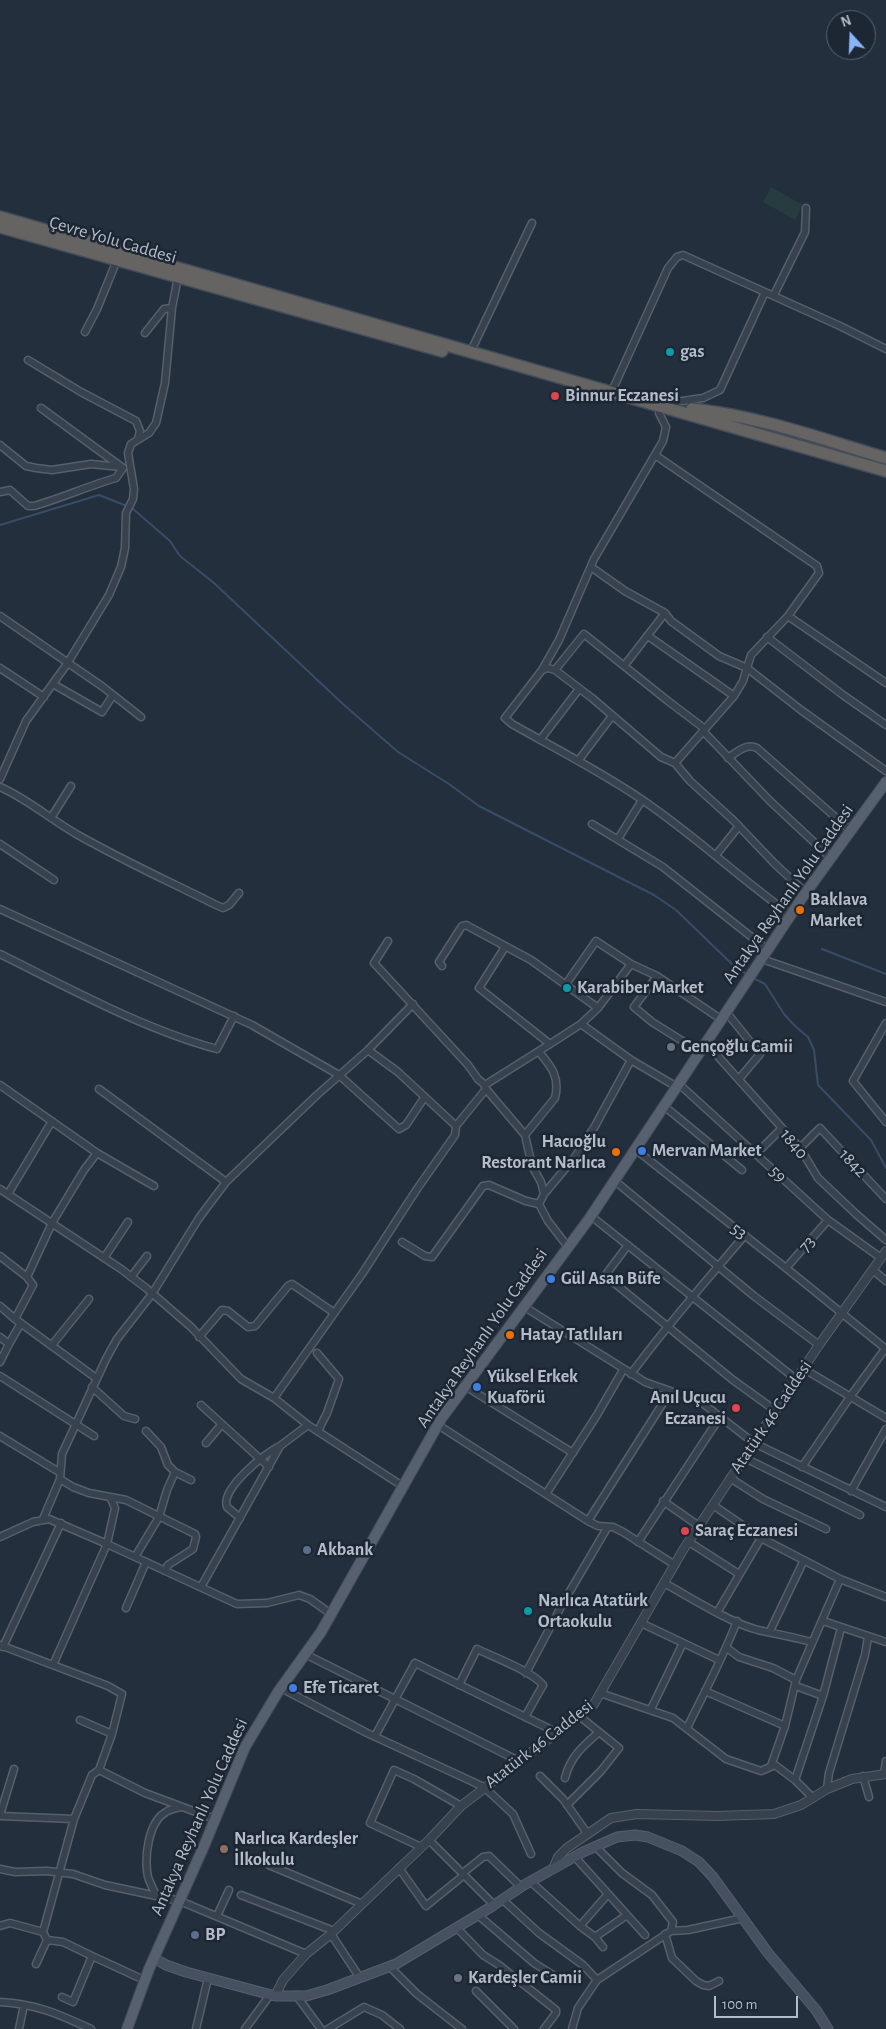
<!DOCTYPE html>
<html>
<head>
<meta charset="utf-8">
<style>
  body { margin:0 }
  #map { position:relative; width:886px; height:2029px; overflow:hidden; background:#242f3e; font-family:"Alegreya Sans",sans-serif }
  canvas { display:block }
  .north { position:absolute; left:826px; top:10px; width:50px; height:50px; box-sizing:border-box; background:#1d2633; border:1px solid #59626f; border-radius:50%; rotate:340deg; font-size:14px; font-weight:700; line-height:20px; text-align:center; color:#b4bcc9 }
  .north::after { content:''; display:block; margin:auto; width:18px; height:22px; background:#8ab4f8; clip-path:polygon(50% 0,100% 100%,50% 72%,0 100%) }
  .scale { position:absolute; left:714px; top:1996px; width:84px; height:22px; box-sizing:border-box; border:2px solid #b4bcc9; border-top:0; padding-left:6px; font-size:15px; line-height:18px; white-space:nowrap; color:#b4bcc9; -webkit-text-stroke:4px #1d2633; paint-order:stroke }
</style>
</head>
<body>
<div id="map">
<canvas width="886" height="2029"></canvas>
<div class="north">N</div>
<div class="scale">100 m</div>
</div>
<script>
const c = document.querySelector('canvas').getContext('2d');
c.lineJoin = 'round';
function fill(path, color) { c.fillStyle = color; c.fill(path, 'evenodd'); }
function stroke(path, color, width, dash) { c.strokeStyle = color; c.lineWidth = width; c.lineCap = dash ? 'butt' : 'round'; c.setLineDash(dash || []); c.stroke(path); }
function drawText(font, color, halo, rows, align = 'center') {
  c.font = font + ' "Alegreya Sans",sans-serif'; c.lineWidth = 5; c.setLineDash([]); c.textBaseline = 'middle'; c.strokeStyle = halo; c.fillStyle = color; for (const [text, x, y, turn = 0] of rows) {
    c.save(); c.translate(x, y); c.rotate((+turn || 0) * Math.PI / 180); c.textAlign = isNaN(turn) ? turn : align; if (halo) c.strokeText(text, 0, 0); c.fillText(text, 0, 0); c.restore();
  }
}
const green = new Path2D(`
  M 771,187 L 803,205 L 795,220 L 763,202 Z`);
const stream = new Path2D(`
  M 132,508 L 170,541 L 180,556 L 214,583 L 344,705 L 398,752 L 449,784 L 479,806 L 654,895 L 676,910 L 736,968 L 747,974
  M 0,525 L 99,495 L 127,506
  M 822,949 L 886,974
  M 755,979 L 765,984 L 784,1014 L 795,1026 L 808,1037 L 814,1050 L 818,1085 L 871,1140 L 886,1168`);
const minor = new Path2D(`
  M 774,295 L 805,232 L 806,208
  M 85,332 L 97,309 L 117,260
  M 145,333 L 164,309 L 172,308
  M 471,351 L 532,223
  M 28,360 L 81,392 L 136,421 L 140,431 L 138,439
  M 612,391 L 668,268 L 677,257 L 683,255 L 840,326 L 886,349
  M 662,404 L 703,398 L 720,390 L 765,292
  M 0,445 L 26,466 L 36,468 L 52,470 L 91,464 L 121,467
  M 655,455 L 817,566 L 819,573 L 788,616
  M 0,492 L 10,490 L 28,506 L 34,506 C 62,498 88,486 116,478 L 123,468 L 41,408
  M 591,567 L 625,591 L 665,613
  M 0,616 L 103,687 L 141,717
  M 648,636 L 734,696
  M 767,637 L 843,695 L 886,725
  M 624,666 L 665,613 L 671,621 L 719,656 L 747,668 L 801,710 L 886,771
  M 0,668 L 44,697
  M 542,670 L 559,640 L 594,559 L 663,441 L 666,427 L 659,413
  M 555,670 L 584,634 L 668,701 L 705,729
  M 53,684 L 102,712 L 113,695
  M 704,732 L 770,801 L 831,858
  M 540,740 L 579,689
  M 728,758 C 737,752 746,743 757,748 L 851,831
  M 578,761 L 612,716
  M 675,763 L 734,696 L 743,681 L 751,655 L 788,616 L 886,683
  M 0,779 L 26,721 L 67,664 L 109,595 L 121,567 L 125,548 L 126,513 L 133,499 L 134,489 L 128,453 L 131,444 L 149,433 L 156,423 L 165,383 L 172,308 L 178,277
  M 0,787 C 28,799 51,820 78,835 C 122,860 168,881 214,904 L 223,908 L 229,905 L 239,893
  M 51,818 L 71,786
  M 592,824 L 663,867 L 768,950
  M 618,839 L 642,800
  M 0,844 L 54,880
  M 716,855 L 739,826
  M 0,909 L 252,1025 L 339,1075 L 399,1129 L 406,1125 L 424,1098
  M 791,915 C 741,879 695,836 644,801 C 602,772 556,749 512,724 L 505,718 L 542,670 L 548,668 L 555,670 L 592,698 L 661,757 L 675,763 L 690,781 L 733,820 L 774,863 L 806,893
  M 388,941 L 374,963 L 468,1065 L 478,1079 L 485,1085 L 550,1044
  M 0,954 C 69,988 143,1029 217,1049 L 234,1016
  M 762,959 L 886,1002
  M 442,966 L 439,962 L 462,926 L 466,925 L 531,960 L 598,1008 L 581,1024 L 550,1044 L 479,988 L 505,947
  M 657,976 L 634,1007 L 652,1022 L 700,1052
  M 566,984 L 596,941 L 631,964 L 657,976 L 722,1020
  M 598,1008 L 631,964
  M 727,1013 L 760,1054 L 739,1079
  M 886,1023 L 853,1081 L 886,1122
  M 581,1024 L 631,1060 L 677,1087
  M 706,1043 L 800,1148 L 818,1178 L 856,1214 L 886,1240
  M 539,1052 C 552,1067 560,1078 555,1098 L 525,1135 L 532,1166 L 541,1182 L 544,1194 L 539,1204 L 548,1221 L 568,1247
  M 679,1084 L 828,1220 L 881,1258
  M 0,1085 L 97,1153 L 154,1186
  M 486,1089 L 525,1135
  M 664,1106 L 742,1170
  M 456,1126 L 486,1089 L 485,1087
  M 800,1148 L 820,1128 L 886,1199
  M 635,1149 L 786,1268 L 886,1349
  M 757,1153 L 781,1129
  M 615,1181 L 754,1296 L 819,1345
  M 226,1182 L 317,1095 L 368,1050
  M 0,1189 L 121,1269 L 146,1288 L 191,1327 L 241,1379 L 274,1398 L 308,1425 L 280,1446 L 201,1587
  M 8,1194 L 52,1121
  M 544,1194 L 575,1157 L 595,1126 L 631,1060
  M 591,1216 L 797,1380
  M 402,1242 L 425,1256 L 432,1257 L 483,1186 L 489,1185 L 526,1201 L 539,1204
  M 628,1245 L 607,1273 L 607,1277 L 733,1380 L 776,1411
  M 0,1256 L 27,1277 L 52,1223 L 84,1170 L 97,1153
  M 104,1258 L 128,1222
  M 786,1268 L 828,1220
  M 873,1270 L 886,1281
  M 27,1277 L 33,1285 L 15,1319 L 96,1378
  M 131,1277 L 147,1256
  M 0,1306 L 15,1319
  M 523,1306 L 645,1382 L 701,1402 L 754,1443 L 886,1507
  M 0,1337 L 9,1344 L 0,1362
  M 199,1337 L 222,1310 L 228,1311 L 248,1327 L 255,1326 L 288,1286 L 292,1284 L 333,1312
  M 9,1344 L 21,1323
  M 52,1345 L 89,1299
  M 317,1353 L 339,1379 L 327,1413 L 318,1431
  M 804,1369 L 886,1418
  M 631,1374 C 666,1326 706,1281 745,1235
  M 0,1376 L 94,1436
  M 465,1386 L 573,1453
  M 92,1387 L 124,1416 L 135,1419
  M 274,1398 L 362,1274 L 417,1189 L 455,1135 L 456,1126 L 398,1072 L 368,1050 L 413,1004
  M 201,1405 L 269,1467
  M 308,1425 L 404,1487
  M 438,1425 L 588,1521 L 598,1526 L 613,1527 L 623,1532 L 675,1565
  M 146,1431 L 161,1447 L 168,1465 L 175,1472 L 191,1480
  M 0,1436 L 59,1472
  M 206,1443 L 222,1424
  M 745,1458 L 860,1515
  M 802,1467 L 850,1397 L 885,1349
  M 730,1478 L 763,1499 L 826,1529
  M 60,1479 L 73,1487 L 89,1493 L 126,1500 L 195,1534 L 196,1537 L 193,1549 L 168,1565 L 165,1571
  M 851,1491 L 886,1429
  M 546,1494 L 597,1415 L 623,1370
  M 663,1501 L 699,1526
  M 713,1505 L 761,1538 L 840,1579 L 886,1597
  M 240,1518 L 227,1507 C 220,1489 265,1453 280,1446
  M 43,1519 L 60,1479 L 62,1454 L 106,1359 L 117,1339 L 152,1294 L 199,1218 L 226,1182 L 99,1089
  M 588,1521 L 670,1392
  M 0,1537 L 33,1522 L 49,1519 L 107,1544 L 237,1604 L 267,1603 L 299,1595 L 310,1599 L 331,1614
  M 638,1542 L 720,1417
  M 689,1542 L 739,1574
  M 135,1557 L 159,1517 L 167,1490 L 175,1472
  M 664,1583 C 690,1597 730,1623 758,1630 C 776,1634 794,1637 811,1642
  M 126,1608 L 146,1562
  M 718,1611 L 761,1538
  M 823,1621 L 886,1642
  M 641,1623 L 719,1660
  M 770,1631 L 804,1560
  M 0,1645 L 108,1686 L 122,1694 L 112,1734 L 99,1770 L 92,1775 L 74,1819 L 0,1816
  M 3,1647 L 61,1523
  M 727,1648 L 739,1657 L 773,1668 L 796,1680
  M 305,1654 L 519,1761
  M 53,1665 L 107,1544 L 115,1508 L 110,1497
  M 526,1673 L 563,1603 L 607,1528
  M 459,1685 L 477,1649 C 494,1657 533,1672 543,1685 L 525,1717
  M 796,1686 L 823,1696
  M 281,1688 L 367,1733 L 484,1787 L 513,1814 L 531,1854
  M 705,1691 L 785,1726
  M 600,1693 L 673,1718 L 726,1759 L 761,1771 L 775,1765 L 795,1780 L 813,1798
  M 651,1709 L 683,1643
  M 80,1720 L 112,1734
  M 687,1728 C 704,1693 723,1658 737,1621
  M 375,1736 L 415,1663 L 556,1732
  M 771,1766 L 785,1726 L 796,1680 L 840,1579
  M 99,1770 L 145,1793 L 215,1819
  M 884,1774 L 886,1761
  M 540,1776 L 563,1799 L 587,1833
  M 863,1776 L 869,1797
  M 565,1778 C 570,1757 583,1746 599,1732
  M 795,1780 L 823,1696 L 841,1628
  M 827,1789 L 829,1773 L 865,1655 L 868,1637
  M 567,1805 L 601,1771 L 619,1748 L 578,1715
  M 0,1815 L 14,1769
  M 429,1840 L 494,1905
  M 421,1847 L 370,1823 L 394,1770 L 414,1779 L 461,1806
  M 575,1857 L 645,1935
  M 269,1865 L 362,1904
  M 399,1868 L 426,1906 L 464,1875
  M 0,1869 L 15,1872 L 47,1871 L 73,1874 L 105,1885 L 180,1901 L 306,1954
  M 463,1873 L 483,1857 L 489,1856 L 521,1887
  M 530,1881 L 580,1926 L 595,1937 L 603,1947
  M 156,1895 C 153,1889 150,1883 148,1877 C 144,1858 148,1822 166,1812 C 170,1809 176,1808 181,1807
  M 241,1895 L 334,1931
  M 502,1899 L 539,1933 L 583,1965 L 597,1980
  M 478,1915 L 534,1963 L 561,1980
  M 217,1916 L 229,1890
  M 0,1926 L 10,1923 L 43,1932 L 47,1940 L 36,1964
  M 580,1926 L 608,1894
  M 457,1928 L 483,1955 L 499,1965 L 556,2010 L 556,2013 L 544,2029
  M 671,1931 L 688,1930 L 743,1918
  M 43,1932 L 74,1819
  M 331,1934 L 360,1978
  M 665,1934 L 672,1958 L 696,1981 L 703,1985 L 709,1986 L 719,1981
  M 595,1937 L 627,1915
  M 47,1940 L 63,1942 L 92,1956 L 73,2002 L 62,1997
  M 92,1956 L 144,1980
  M 389,1966 L 417,1994 L 462,2029
  M 476,1991 L 514,2029
  M 296,1995 L 321,2029
  M 0,2002 C 37,2004 58,2014 91,2029
  M 19,2029 L 24,2005
  M 196,2029 L 208,1978
  M 245,2029 L 270,1995
  M 328,2029 L 364,2007 L 382,2015 L 400,2029
  M 572,2029 L 578,2008 L 597,1980 L 671,1931 L 673,1922 L 652,1895 L 622,1873 L 595,1846`);
const tertiary = new Path2D(`
  M 553,1869 L 558,1857 L 567,1848 L 611,1818 L 637,1814 L 717,1816 L 774,1814 L 801,1805 L 827,1789 L 852,1779 L 886,1774
  M 275,1996 L 283,1980 L 306,1954 L 331,1934 L 362,1904 L 429,1840 L 461,1806 L 594,1704 L 683,1550 L 819,1345 L 886,1251`);
const secondary = new Path2D(`
  M 154,1958 L 166,1965 L 186,1972 L 275,1996 L 306,1996 L 327,1990 L 396,1964 L 491,1907 L 524,1885 L 583,1852 L 617,1837 L 635,1835 L 648,1837 L 682,1851 L 699,1862 L 713,1877 L 768,1953 L 816,2010 L 828,2029`);
const primary = new Path2D(`
  M 127,2029 L 149,1969 L 204,1846 L 245,1747 L 278,1692 L 321,1632 L 441,1419 L 589,1219 L 804,895 L 886,782`);
const trunk = new Path2D(`
  M 0,217 L 886,471
  M 0,227 L 442,351
  M 692,409 C 758,416 822,439 886,458`);
const markers = [
  [670,352,5,"#0f9aa8"],
  [555,396,5,"#e0444e"],
  [800,910,5,"#e8710a"],
  [567,988,5,"#0f9aa8"],
  [671,1047,5,"#6b7280"],
  [642,1151,5,"#3f7fe0"],
  [616,1152,5,"#e8710a"],
  [551,1279,5,"#3f7fe0"],
  [510,1335,5,"#e8710a"],
  [477,1387,5,"#3f7fe0"],
  [736,1408,5,"#e0444e"],
  [685,1531,5,"#e0444e"],
  [307,1550,5,"#5c6f8a"],
  [528,1611,5,"#0f9aa8"],
  [293,1688,5,"#3f7fe0"],
  [224,1849,5,"#8d6e63"],
  [195,1935,5,"#5c6f8a"],
  [458,1978,5,"#6b7280"]
];
const streetNames = [
  ["Çevre Yolu Caddesi",113,240,16],
  ["Antakya Reyhanlı Yolu Caddesi",788,894,-55],
  ["1840",794,1144,51],
  ["1842",853,1163,47],
  ["59",778,1174,45],
  ["53",739,1231,37],
  ["73",807,1244,-49],
  ["Antakya Reyhanlı Yolu Caddesi",482,1338,-55],
  ["Atatürk 46 Caddesi",771,1417,-56],
  ["Atatürk 46 Caddesi",539,1744,-38],
  ["Antakya Reyhanlı Yolu Caddesi",199,1817,-66]
];
const poiNames = [
  ["gas",680,352],
  ["Binnur Eczanesi",565,396],
  ["Baklava",810,900],
  ["Market",810,921],
  ["Karabiber Market",577,988],
  ["Gençoğlu Camii",681,1047],
  ["Hacıoğlu",606,1142,"right"],
  ["Restorant Narlıca",606,1163,"right"],
  ["Mervan Market",652,1151],
  ["Gül Asan Büfe",561,1279],
  ["Hatay Tatlıları",520,1335],
  ["Yüksel Erkek",487,1377],
  ["Kuaförü",487,1398],
  ["Anıl Uçucu",726,1398,"right"],
  ["Eczanesi",726,1419,"right"],
  ["Saraç Eczanesi",695,1531],
  ["Akbank",317,1550],
  ["Narlıca Atatürk",538,1601],
  ["Ortaokulu",538,1622],
  ["Efe Ticaret",303,1688],
  ["Narlıca Kardeşler",234,1839],
  ["İlkokulu",234,1860],
  ["BP",205,1935],
  ["Kardeşler Camii",468,1978]
];
fill(green, '#263c3f');
stroke(stream, '#394c67', 2);
stroke(minor, '#565f6c', 9);
stroke(tertiary, '#565f6c', 10);
stroke(secondary, '#565f6c', 11);
stroke(primary, '#414a57', 12);
stroke(trunk, '#434c59', 14);
stroke(minor, '#38414e', 6);
stroke(tertiary, '#38414e', 8);
stroke(secondary, '#465061', 9);
stroke(primary, '#56606e', 10);
stroke(trunk, '#656462', 11);
for (const [x, y, r, color] of markers) { const dot = new Path2D(); dot.arc(x, y, r, 0, 2 * Math.PI); c.fillStyle = color; c.fill(dot); stroke(dot, '#1d2633', 2); }
drawText('18px', '#b4bcc9', '#1d2633', streetNames);
drawText('bold 18px', '#b4bcc9', '#1d2633', poiNames, 'left');
</script>
</body>
</html>
